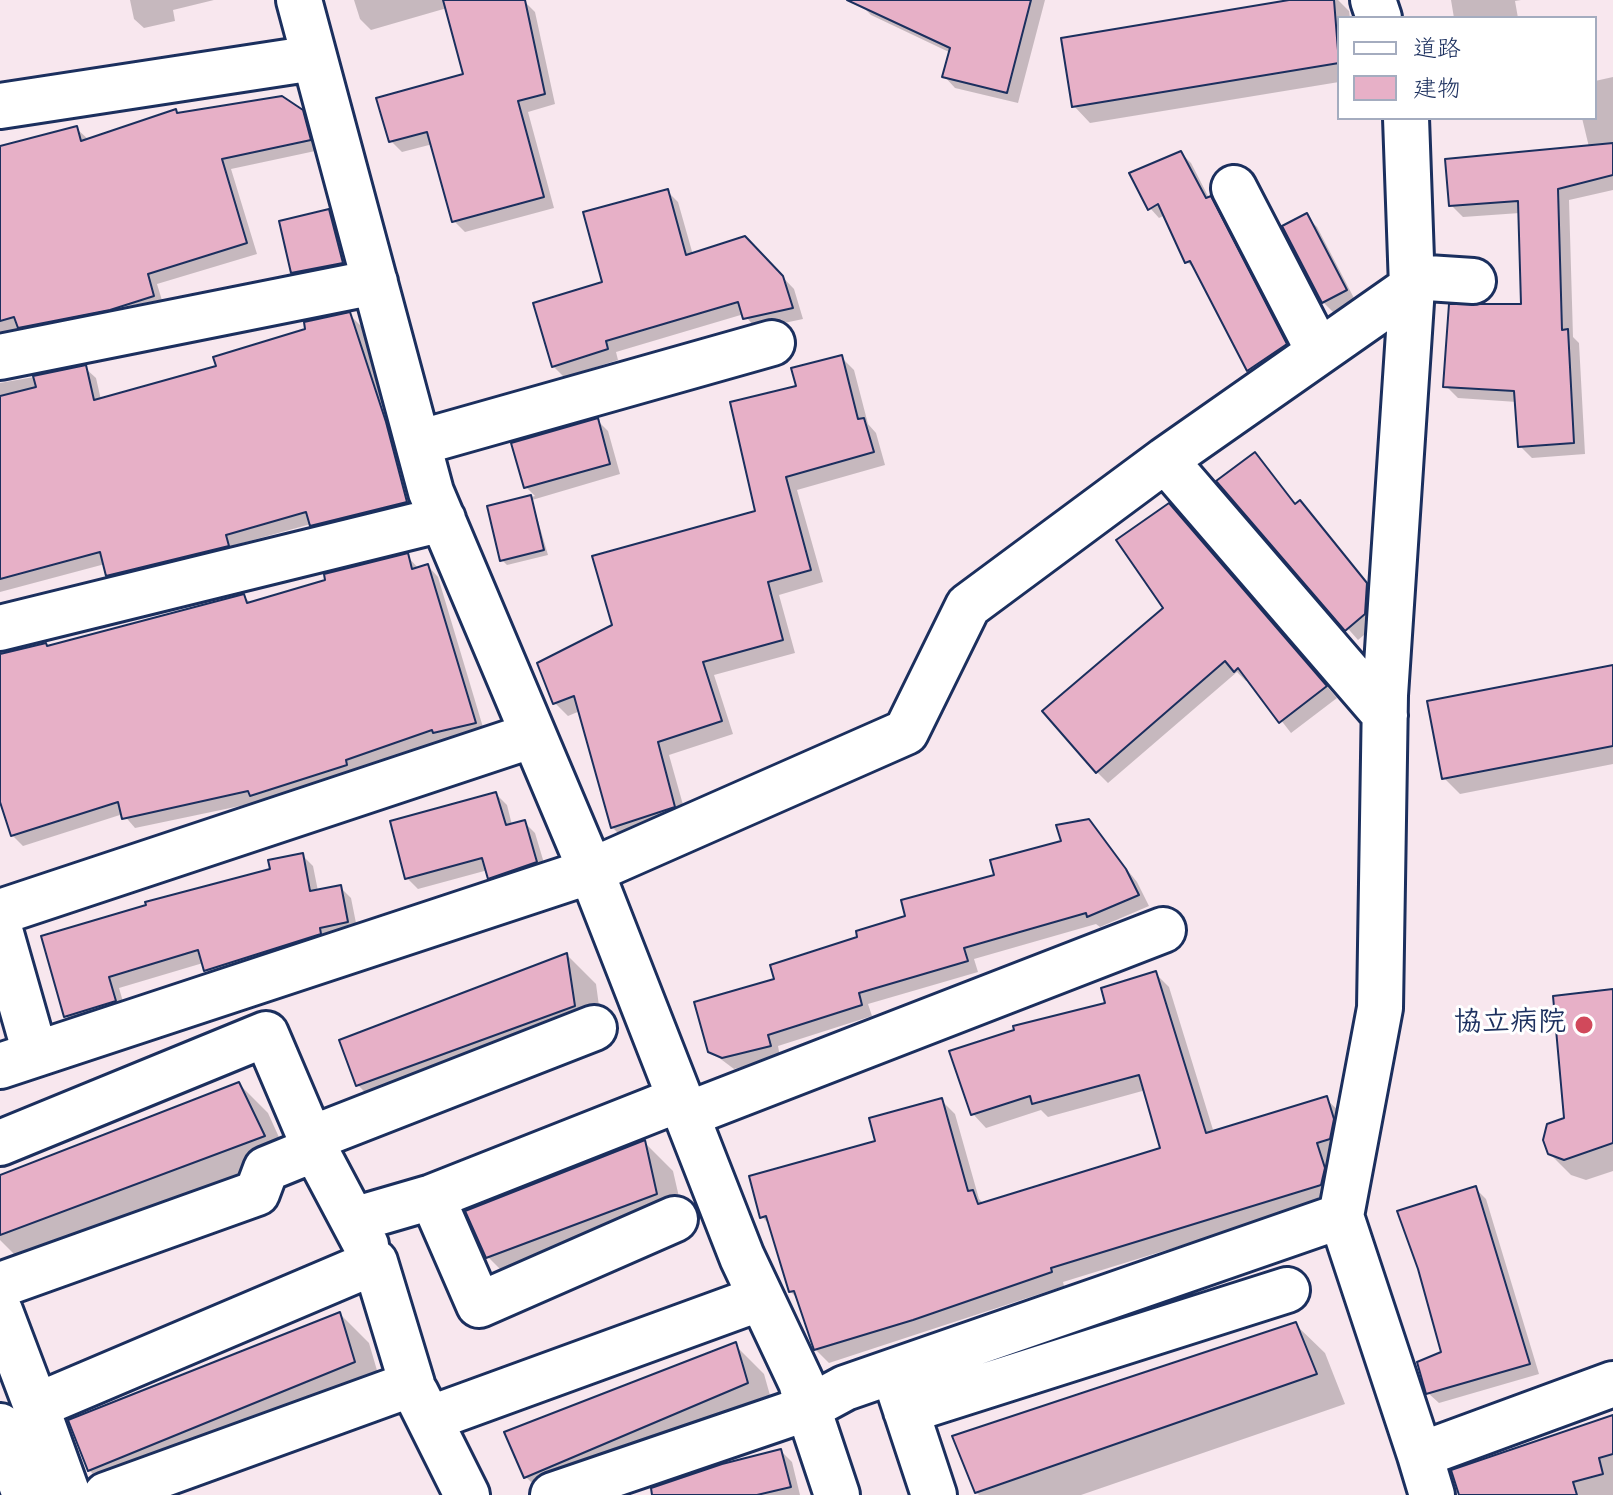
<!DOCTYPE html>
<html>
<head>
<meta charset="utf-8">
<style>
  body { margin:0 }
  #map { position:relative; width:1613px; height:1495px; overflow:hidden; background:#f8e7ee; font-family:"Indie Flower","Klee One",sans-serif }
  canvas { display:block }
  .legend { position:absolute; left:1337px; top:16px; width:260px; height:104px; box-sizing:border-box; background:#fff; border:2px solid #a4acbf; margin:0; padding:10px 14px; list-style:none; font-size:24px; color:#1b2f5e }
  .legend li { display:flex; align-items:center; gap:16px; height:40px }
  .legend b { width:40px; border:2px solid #a4acbf }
</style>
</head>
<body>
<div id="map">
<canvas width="1613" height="1495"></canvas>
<ul class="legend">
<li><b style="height:10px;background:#fff"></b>道路</li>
<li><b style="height:22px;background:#e7b0c7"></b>建物</li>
</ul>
</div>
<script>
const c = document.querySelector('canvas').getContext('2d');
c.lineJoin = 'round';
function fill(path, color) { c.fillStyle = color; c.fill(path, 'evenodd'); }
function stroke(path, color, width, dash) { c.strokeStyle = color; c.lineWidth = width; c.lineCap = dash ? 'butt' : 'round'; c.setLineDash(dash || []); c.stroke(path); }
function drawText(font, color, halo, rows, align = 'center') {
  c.font = font + ' "Indie Flower","Klee One",sans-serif'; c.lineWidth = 6; c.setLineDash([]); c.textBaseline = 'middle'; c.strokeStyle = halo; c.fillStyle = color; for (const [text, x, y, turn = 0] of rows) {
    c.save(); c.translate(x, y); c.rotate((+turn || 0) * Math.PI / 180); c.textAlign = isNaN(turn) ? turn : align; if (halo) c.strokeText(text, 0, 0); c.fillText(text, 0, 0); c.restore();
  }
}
const shadow = new Path2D(`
  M 130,0 L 214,0 L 173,10 L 175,21 L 144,28 L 134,19 Z
  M 354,0 L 516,0 L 524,1 L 535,12 L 555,104 L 528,112 L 554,208 L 465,232 L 454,221 L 433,144 L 402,152 L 391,141 L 465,75 L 447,8 L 371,30 L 360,19 Z
  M 862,0 L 1045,0 L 1018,103 L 955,88 L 944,76 L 951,53 L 871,15 L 860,4 Z
  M 1301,0 L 1338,0 L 1349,11 L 1350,18 L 1339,18 L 1339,82 L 1090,123 L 1074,106 Z
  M 1451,0 L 1521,0 L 1515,1 L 1518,18 L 1454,18 Z
  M 1613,77 L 1613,190 L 1569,200 L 1573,337 L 1579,343 L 1585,454 L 1532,458 L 1520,446 L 1517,402 L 1458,398 L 1446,386 L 1523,306 L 1520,213 L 1463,217 L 1451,205 L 1589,147 L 1582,118 L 1595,118 L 1595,81 Z
  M 301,112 L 313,123 L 320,150 L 231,169 L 257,254 L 157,284 L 164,307 L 0,346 L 0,147 L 77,129 L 89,140 L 179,115 Z
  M 1181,153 L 1191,163 L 1209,198 L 1220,208 L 1295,355 L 1258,380 L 1248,370 L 1197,271 L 1187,262 L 1165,215 L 1159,218 L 1150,208 Z
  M 667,191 L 678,202 L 693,255 L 745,238 L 794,289 L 803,319 L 756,329 L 744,314 L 616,352 L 618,360 L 564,377 L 553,366 Z
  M 329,211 L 340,223 L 352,274 L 304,283 L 293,272 Z
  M 1306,216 L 1317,227 L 1356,302 L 1334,313 L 1323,302 Z
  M 350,315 L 361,326 L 397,435 L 416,513 L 323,536 L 311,524 L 235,545 L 239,556 L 119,586 L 108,575 L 105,564 L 0,592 L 0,383 L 85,368 L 96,378 L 101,400 L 219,368 Z
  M 841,357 L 854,370 L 868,424 L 876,433 L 885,465 L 797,490 L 823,582 L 779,595 L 795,653 L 714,675 L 733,734 L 669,755 L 687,819 L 625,840 L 612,827 L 580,711 L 568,716 L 555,703 L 614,626 L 757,512 L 798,388 Z
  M 597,420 L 608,431 L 620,474 L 532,500 L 548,555 L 507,565 L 502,560 L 489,508 L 535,496 L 526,487 Z
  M 1255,455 L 1297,505 L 1311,514 L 1378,596 L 1376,625 L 1358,640 L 1219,482 Z
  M 1176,514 L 1337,698 L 1291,733 L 1249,679 L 1246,681 L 1237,672 L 1108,783 L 1097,772 L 1166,608 Z
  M 407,556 L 419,569 L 428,566 L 438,577 L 485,734 L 446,743 L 443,740 L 355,770 L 357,776 L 262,805 L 259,802 L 135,828 L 123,814 L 23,846 L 12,835 L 0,800 L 0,656 L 48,647 L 243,596 L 251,603 Z
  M 1613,667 L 1613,764 L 1460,794 L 1444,778 Z
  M 496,794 L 507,805 L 512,825 L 524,822 L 535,833 L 547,873 L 501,889 L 488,870 L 418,889 L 407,878 Z
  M 1088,821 L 1137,882 L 1149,906 L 1100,927 L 1096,924 L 974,959 L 978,972 L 868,1004 L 872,1016 L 778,1046 L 780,1057 L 734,1069 L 710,1051 L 777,981 L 1064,842 Z
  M 302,855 L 313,866 L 318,891 L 340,887 L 351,898 L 358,933 L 216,981 L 203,963 L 119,988 L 126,1012 L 77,1027 L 66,1016 L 148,906 L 272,870 Z
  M 567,955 L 596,984 L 603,1035 L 387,1115 L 358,1085 L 342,1041 Z
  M 1155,973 L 1169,987 L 1214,1133 L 1326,1099 L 1340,1112 L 1343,1153 L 1330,1157 L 1337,1183 L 1335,1198 L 1063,1282 L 1064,1286 L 829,1363 L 815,1349 L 799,1300 L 790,1291 L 770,1225 L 762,1217 L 941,1100 L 955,1114 L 979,1199 L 984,1204 L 1163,1149 L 1146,1090 L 1048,1117 L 1041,1110 L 986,1128 L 973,1114 L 1107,1005 Z
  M 1613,991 L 1613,1171 L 1586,1180 L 1571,1175 L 1549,1153 L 1566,1119 Z
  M 239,1084 L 268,1113 L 292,1166 L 25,1265 L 0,1240 L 0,1177 Z
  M 644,1142 L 673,1171 L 685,1223 L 517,1286 L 488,1257 Z
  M 1476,1189 L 1486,1199 L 1539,1374 L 1439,1403 L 1428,1393 L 1443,1354 Z
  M 340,1314 L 369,1343 L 383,1391 L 114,1495 L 89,1470 Z
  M 1295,1324 L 1325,1353 L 1345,1404 L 1081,1495 L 979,1495 L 976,1492 Z
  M 735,1345 L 764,1374 L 775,1413 L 544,1495 L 526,1477 L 507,1433 Z
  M 1613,1417 L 1613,1495 L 1461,1495 L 1454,1471 Z
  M 781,1451 L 792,1462 L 800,1495 L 726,1495 Z`);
const building = new Path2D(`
  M 443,0 L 525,0 L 545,94 L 518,101 L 544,197 L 452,222 L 427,132 L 389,142 L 376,98 L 463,74 Z
  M 847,0 L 1031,0 L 1007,93 L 942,77 L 950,48 Z
  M 1289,0 L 1334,0 L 1339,63 L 1072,107 L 1061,38 Z
  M 282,96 L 303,110 L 311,140 L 222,159 L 247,243 L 148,274 L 154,296 L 110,310 L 18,328 L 14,317 L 0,321 L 0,146 L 77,126 L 81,141 L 176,109 L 177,113 Z
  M 1613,143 L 1613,175 L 1558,189 L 1562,330 L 1568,329 L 1574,443 L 1518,447 L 1514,391 L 1443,387 L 1449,304 L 1521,304 L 1518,201 L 1449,206 L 1445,159 Z
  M 1181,151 L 1206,198 L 1211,196 L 1287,344 L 1247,371 L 1190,261 L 1185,263 L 1158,204 L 1148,210 L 1129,173 Z
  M 668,189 L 686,255 L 745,236 L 783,276 L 793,308 L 743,319 L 738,302 L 606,341 L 608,349 L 552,367 L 533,303 L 602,282 L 583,212 Z
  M 329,209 L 343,263 L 291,273 L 279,221 Z
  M 1307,213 L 1347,290 L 1322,303 L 1282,226 Z
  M 350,312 L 386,422 L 407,502 L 310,526 L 306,512 L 226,535 L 229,546 L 106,576 L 100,552 L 0,579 L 0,396 L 36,387 L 33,376 L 86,365 L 94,400 L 216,366 L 213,357 L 305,329 L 304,322 Z
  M 842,355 L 858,419 L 864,418 L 874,452 L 786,477 L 811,570 L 768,582 L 783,640 L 703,662 L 722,721 L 658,742 L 675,807 L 611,828 L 574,696 L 553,704 L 537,663 L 612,625 L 592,556 L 755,511 L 730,402 L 796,386 L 791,368 Z
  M 598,418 L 610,464 L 524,488 L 511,443 Z
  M 1255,452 L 1295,504 L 1300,500 L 1367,583 L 1365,614 L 1345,631 L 1216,481 Z
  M 531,495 L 544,550 L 500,561 L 487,506 Z
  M 1169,503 L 1327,686 L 1279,723 L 1238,668 L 1234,672 L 1225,661 L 1096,773 L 1042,711 L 1163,608 L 1116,540 Z
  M 408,553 L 412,569 L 428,564 L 476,723 L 433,733 L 432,730 L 346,760 L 347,765 L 250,796 L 248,791 L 122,819 L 118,802 L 11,836 L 0,802 L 0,654 L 46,643 L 47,646 L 244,594 L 247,603 L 325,580 L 324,574 Z
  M 1613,665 L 1613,746 L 1442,779 L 1427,701 Z
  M 496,792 L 506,825 L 525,820 L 537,862 L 488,879 L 482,858 L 405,879 L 390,821 Z
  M 1089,819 L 1126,869 L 1139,895 L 1087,917 L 1086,913 L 964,948 L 968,961 L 859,993 L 862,1005 L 768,1035 L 771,1046 L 722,1058 L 708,1052 L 694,1002 L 774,979 L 770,965 L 857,937 L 856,931 L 905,916 L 901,900 L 994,875 L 990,860 L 1061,841 L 1056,825 Z
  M 303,853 L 310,891 L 341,885 L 348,922 L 320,928 L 321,934 L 204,971 L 198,950 L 109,977 L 116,1001 L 64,1017 L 41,936 L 146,905 L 145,902 L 270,869 L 268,860 Z
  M 567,953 L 575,1006 L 356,1086 L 339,1040 Z
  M 1156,971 L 1206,1133 L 1327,1096 L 1334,1119 L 1330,1139 L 1317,1143 L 1325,1168 L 1321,1185 L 1051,1268 L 1052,1272 L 913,1320 L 814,1350 L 794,1291 L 789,1292 L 766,1216 L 760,1218 L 749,1176 L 875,1141 L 869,1118 L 942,1098 L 968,1191 L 973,1190 L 978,1204 L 1160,1148 L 1139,1075 L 1032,1104 L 1030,1096 L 971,1115 L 949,1051 L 1014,1030 L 1013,1026 L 1105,1003 L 1101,988 Z
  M 1613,989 L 1613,1143 L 1564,1160 L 1548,1154 L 1543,1140 L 1547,1124 L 1564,1118 L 1553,996 Z
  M 239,1082 L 265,1136 L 0,1235 L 0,1175 Z
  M 645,1140 L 657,1194 L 486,1258 L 465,1211 Z
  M 1476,1186 L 1530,1364 L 1426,1394 L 1417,1362 L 1441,1352 L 1418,1269 L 1397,1211 Z
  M 340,1312 L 355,1362 L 88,1471 L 68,1420 Z
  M 1296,1322 L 1317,1374 L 975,1493 L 952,1436 Z
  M 736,1342 L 748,1383 L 524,1478 L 504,1432 Z
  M 1613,1415 L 1613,1454 L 1599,1458 L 1603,1474 L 1573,1482 L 1577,1495 L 1459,1495 L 1451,1470 Z
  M 781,1449 L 791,1487 L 757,1495 L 652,1495 L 651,1488 L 722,1464 Z`);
const minor = new Path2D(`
  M 299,0 L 431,492 L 591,871 L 742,1257 L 801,1382 L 808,1408 L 845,1388 L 1341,1216
  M 1373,0 L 1379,18
  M 0,106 L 314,58
  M 1406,118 L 1412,287 L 1385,695 L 1380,1008 L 1341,1216 L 1420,1455
  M 1234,188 L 1319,352
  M 1412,277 L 1473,281
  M 0,357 L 375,282
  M 418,443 L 772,343
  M 1165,460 L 1385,715
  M 0,628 L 443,519
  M 0,912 L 533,735
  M 0,930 L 35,1053
  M 0,1066 L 591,871 L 906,732 L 968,606 L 1165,460 L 1412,287
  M 686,1115 L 1163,930
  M 310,1139 L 594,1028
  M 0,1143 L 266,1034 L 315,1149 L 266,1169 L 257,1193 L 0,1285
  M 315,1149 L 366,1245
  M 432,1197 L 479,1305 L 675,1219
  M 353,1220 L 432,1197 L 680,1099
  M 0,1311 L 36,1406 L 375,1262 L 412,1384 L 106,1495
  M 897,1383 L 934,1495
  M 416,1393 L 467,1495
  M 36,1406 L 68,1495
  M 906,1411 L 1287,1290
  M 429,1419 L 761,1298
  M 0,1426 L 25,1495
  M 553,1495 L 808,1408 L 837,1495
  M 1432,1495 L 1420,1455 L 1613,1384`);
const markers = [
  [1584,1025,10,"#d1495b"]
];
const poiNames = [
  ["協立病院",1566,1025]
];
fill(shadow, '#0003');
fill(building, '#e7b0c7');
stroke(building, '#1b2f5e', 2);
stroke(minor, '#1b2f5e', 50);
stroke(minor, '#fff', 44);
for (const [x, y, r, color] of markers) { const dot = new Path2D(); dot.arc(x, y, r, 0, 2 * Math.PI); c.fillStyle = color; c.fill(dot); stroke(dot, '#fff', 3); }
drawText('bold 28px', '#1b2f5e', '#fff', poiNames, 'right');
</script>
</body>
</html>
